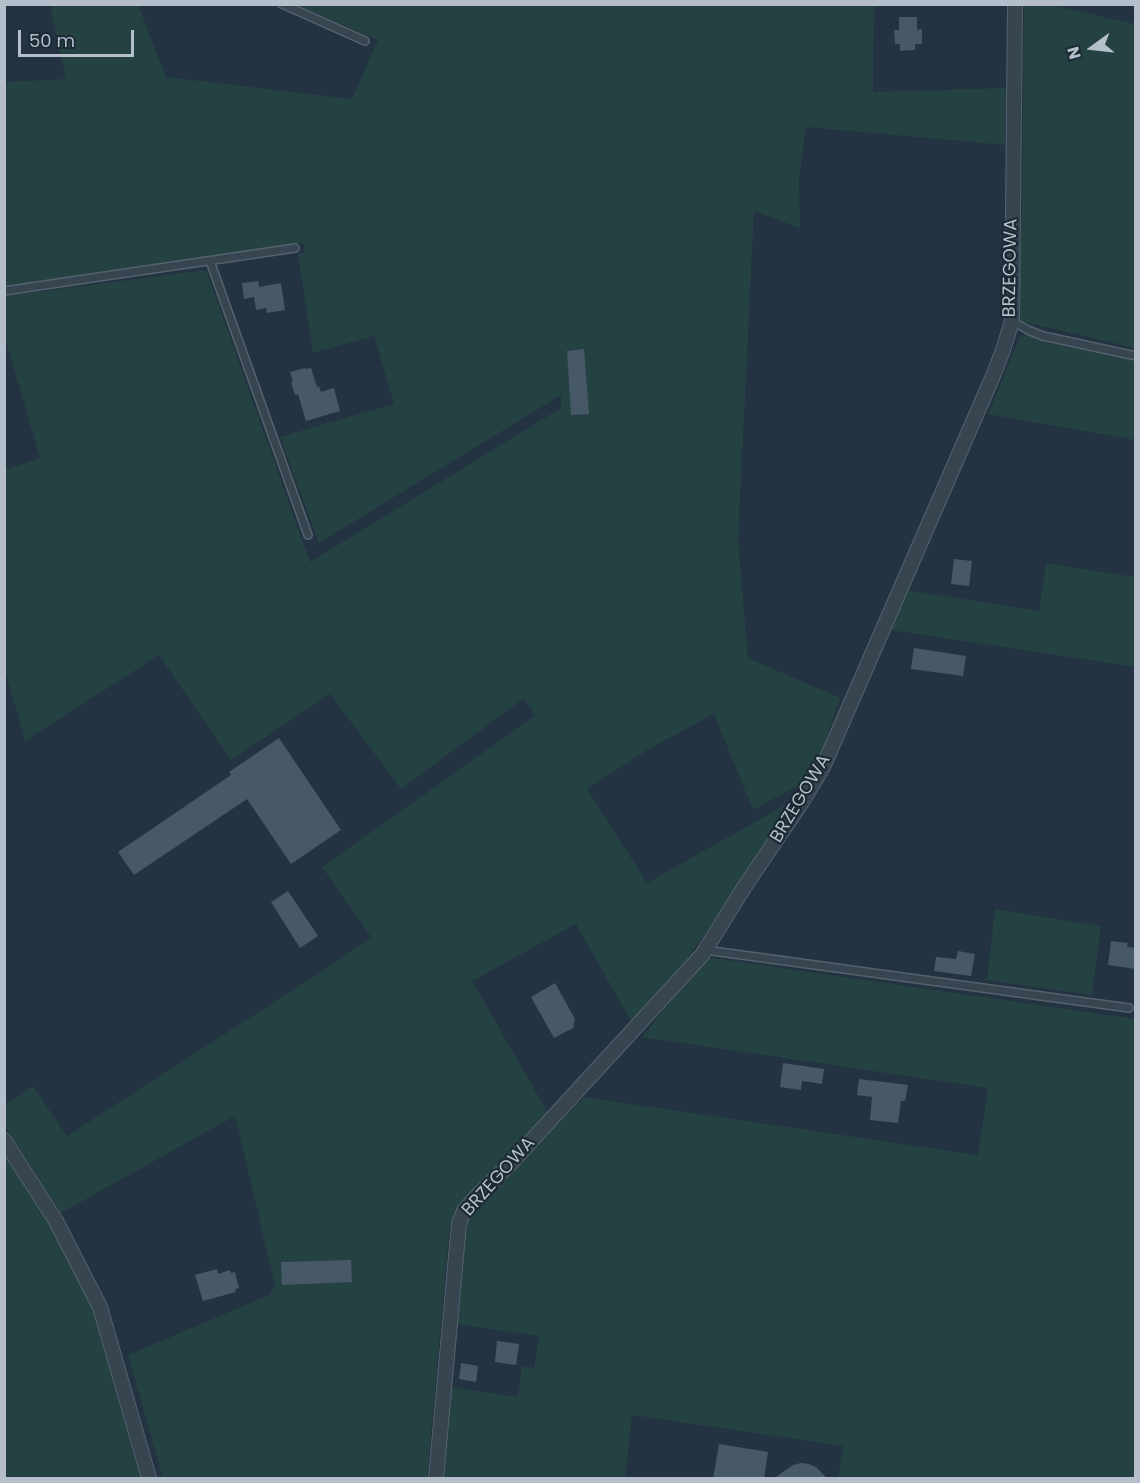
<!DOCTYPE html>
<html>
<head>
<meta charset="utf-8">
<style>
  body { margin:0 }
  #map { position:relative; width:1140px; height:1483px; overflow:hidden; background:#233341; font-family:Poppins,sans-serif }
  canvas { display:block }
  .frame { position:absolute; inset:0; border:6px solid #b4bfcb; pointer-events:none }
  .north { position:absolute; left:1062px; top:18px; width:60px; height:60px; -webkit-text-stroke:4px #1c2a36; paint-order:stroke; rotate:255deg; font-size:16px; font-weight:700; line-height:24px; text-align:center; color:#b4bfcb }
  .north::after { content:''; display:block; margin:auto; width:21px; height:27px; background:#b4bfcb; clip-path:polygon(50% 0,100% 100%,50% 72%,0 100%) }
  .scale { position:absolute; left:18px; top:30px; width:116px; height:27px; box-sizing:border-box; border:3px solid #b4bfcb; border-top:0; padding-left:8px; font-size:18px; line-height:21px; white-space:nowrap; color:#b4bfcb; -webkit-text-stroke:4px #1c2a36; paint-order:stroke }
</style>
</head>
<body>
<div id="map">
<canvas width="1140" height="1483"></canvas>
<div class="frame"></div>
<div class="north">N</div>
<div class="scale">50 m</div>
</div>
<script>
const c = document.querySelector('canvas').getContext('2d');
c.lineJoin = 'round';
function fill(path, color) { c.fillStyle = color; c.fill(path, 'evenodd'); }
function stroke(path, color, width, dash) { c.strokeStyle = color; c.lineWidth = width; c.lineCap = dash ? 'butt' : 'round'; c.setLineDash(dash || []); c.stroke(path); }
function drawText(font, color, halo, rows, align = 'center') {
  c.font = font + ' Poppins,sans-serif'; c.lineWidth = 4.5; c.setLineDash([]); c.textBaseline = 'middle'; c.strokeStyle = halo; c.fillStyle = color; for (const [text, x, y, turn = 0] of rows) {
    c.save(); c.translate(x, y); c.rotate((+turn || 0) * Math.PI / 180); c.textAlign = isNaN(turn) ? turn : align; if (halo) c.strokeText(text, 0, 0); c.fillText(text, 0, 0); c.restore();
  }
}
const green = new Path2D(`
  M 874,4 L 873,92 L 1006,88 L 1005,145 L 806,127 L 799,180 L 800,228 L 754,211 L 738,539 L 748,658 L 840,698 L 815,770 L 808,780 L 753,810 L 714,714 L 647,750 L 587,789 L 647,883 L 799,797 L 681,968 L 632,1023 L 576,924 L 472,981 L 548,1113 L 450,1221 L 427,1478 L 163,1478 L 128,1355 L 269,1295 L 275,1285 L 235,1116 L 61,1213 L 5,1126 L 5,1105 L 33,1086 L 67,1136 L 319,973 L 371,937 L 322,867 L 536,715 L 523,699 L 401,789 L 330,694 L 231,760 L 159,655 L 25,741 L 5,670 L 5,470 L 40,458 L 5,337 L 5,296 L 206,270 L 310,562 L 561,408 L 561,395 L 319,543 L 280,437 L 394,404 L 374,336 L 313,353 L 298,254 L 305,253 L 303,243 L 6,286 L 4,280 L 4,82 L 66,79 L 50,5 L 138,5 L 166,77 L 352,99 L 378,40 L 297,5 Z
  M 1024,5 L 1052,5 L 1135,24 L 1135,348 L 1019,321 L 1019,273 L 1022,212 Z
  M 1028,333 L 1044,342 L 1135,361 L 1135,440 L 988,414 L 1020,337 Z
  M 1046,563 L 1135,577 L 1135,667 L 891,630 L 907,590 L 1039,611 Z
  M 995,909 L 1101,926 L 1092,995 L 987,980 Z
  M 707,957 L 1135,1019 L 1135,1478 L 838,1478 L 843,1446 L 632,1415 L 625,1478 L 442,1478 L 449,1387 L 518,1397 L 522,1366 L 534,1368 L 539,1336 L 455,1324 L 464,1224 L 584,1097 L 978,1155 L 988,1088 L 642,1037 Z
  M 4,1154 L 65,1248 L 95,1316 L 140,1478 L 5,1478 Z`);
const building = new Path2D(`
  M 899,17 L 917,17 L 917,30 L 922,29 L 922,44 L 915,44 L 915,50 L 900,51 L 900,44 L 895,44 L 894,30 L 899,30 Z
  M 258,281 L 259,287 L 281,283 L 285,310 L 267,313 L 266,308 L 256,310 L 254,297 L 244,299 L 242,283 Z
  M 584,349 L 589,414 L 571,415 L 567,351 Z
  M 305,368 L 305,369 L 311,368 L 317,387 L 319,386 L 321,392 L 334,388 L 340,411 L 306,421 L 298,394 L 295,395 L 291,382 L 293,381 L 290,372 Z
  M 954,559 L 972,561 L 969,586 L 951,584 Z
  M 914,648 L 966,656 L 963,676 L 911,669 Z
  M 279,738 L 341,830 L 291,864 L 247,799 L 134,875 L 118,852 L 231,775 L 229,772 Z
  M 288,891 L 318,936 L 300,948 L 271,902 Z
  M 1111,941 L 1128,943 L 1127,947 L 1136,948 L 1136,969 L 1108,965 Z
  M 958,951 L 975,954 L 971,976 L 934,971 L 936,957 L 956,959 Z
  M 555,983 L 575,1019 L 573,1028 L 554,1038 L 531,997 Z
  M 783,1063 L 824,1069 L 822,1084 L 802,1081 L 801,1090 L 780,1087 Z
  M 859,1079 L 908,1085 L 905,1101 L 901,1101 L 898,1123 L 870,1120 L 872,1097 L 857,1095 Z
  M 351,1260 L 352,1282 L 282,1285 L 281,1262 Z
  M 217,1269 L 218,1274 L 230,1270 L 231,1273 L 235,1272 L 239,1288 L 235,1289 L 236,1292 L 203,1301 L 195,1275 Z
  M 497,1341 L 519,1344 L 516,1365 L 495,1362 Z
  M 461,1363 L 478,1366 L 476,1382 L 459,1379 Z
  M 719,1444 L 768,1452 L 764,1479 L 713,1479 Z
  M 801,1463 L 809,1464 L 816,1467 L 828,1479 L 773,1479 L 793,1465 Z`);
const service = new Path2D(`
  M 282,4 L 365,41
  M 210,261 L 308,535
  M 4,291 L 295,248
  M 1012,321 L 1028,330 L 1043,336 L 1136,356
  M 705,950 L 1129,1008`);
const minor = new Path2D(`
  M 4,1140 L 56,1221 L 100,1307 L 149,1478
  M 436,1478 L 459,1223 L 464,1211 L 475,1198 L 510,1164 L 702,955 L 745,886 L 802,802 L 823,767 L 993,376 L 1003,350 L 1012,321 L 1015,4`);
const streetNames = [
  ["BRZEGOWA",1011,268,-89],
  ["BRZEGOWA",801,799,-59],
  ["BRZEGOWA",499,1177,-48]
];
fill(green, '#254242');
fill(building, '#475967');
stroke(service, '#55626e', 10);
stroke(minor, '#55626e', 16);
stroke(service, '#374551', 7);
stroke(minor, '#374551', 14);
drawText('18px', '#b4bfcb', '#1c2a36', streetNames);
</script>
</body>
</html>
